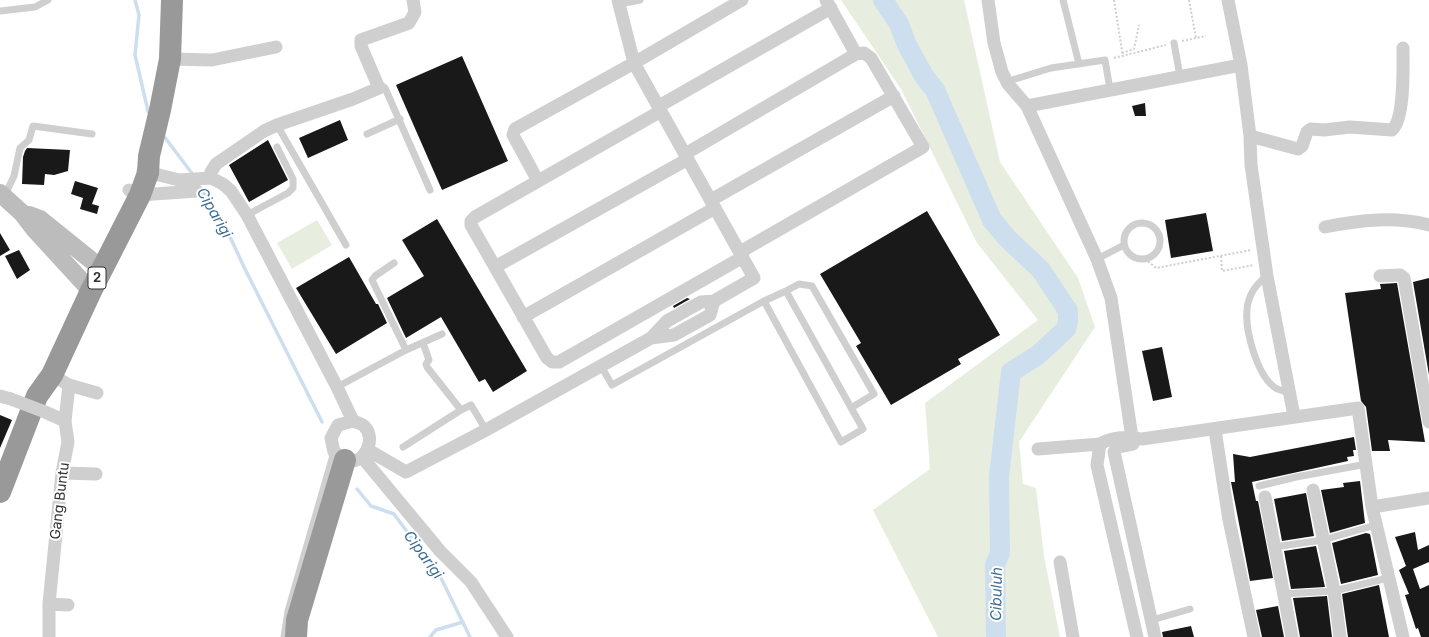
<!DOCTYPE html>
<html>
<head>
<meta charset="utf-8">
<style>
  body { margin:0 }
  canvas { display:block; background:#fff }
</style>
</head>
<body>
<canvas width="1429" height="637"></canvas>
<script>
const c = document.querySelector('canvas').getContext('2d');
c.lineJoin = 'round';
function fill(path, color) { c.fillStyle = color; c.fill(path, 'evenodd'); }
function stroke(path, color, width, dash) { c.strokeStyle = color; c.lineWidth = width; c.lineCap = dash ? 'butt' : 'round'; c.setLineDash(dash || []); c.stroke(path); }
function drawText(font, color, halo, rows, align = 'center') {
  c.font = font + ' Inter,sans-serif'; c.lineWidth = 4; c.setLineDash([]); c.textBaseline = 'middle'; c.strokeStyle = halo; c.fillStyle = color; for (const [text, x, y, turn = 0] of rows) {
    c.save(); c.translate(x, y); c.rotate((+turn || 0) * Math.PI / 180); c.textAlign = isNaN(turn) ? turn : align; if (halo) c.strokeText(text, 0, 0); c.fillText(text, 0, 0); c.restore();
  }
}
const green = new Path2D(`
  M 841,0 L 964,0 L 1000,162 L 1078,278 L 1095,327 L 1019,442 L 1023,484 L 1036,488 L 1044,556 L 1060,637 L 938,637 L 873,510 L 930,469 L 925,403 L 1038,320 L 977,243 L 901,89 Z
  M 317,220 L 332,245 L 292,269 L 277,243 Z`);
const stream = new Path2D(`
  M 135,0 L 139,15 L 135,55 L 148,111 L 151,116
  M 163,135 L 194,176
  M 201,188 L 231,239 L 244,267 L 322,422
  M 357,489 L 371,506 L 394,514 L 441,578 L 470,637
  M 430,637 L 436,630 L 463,622`);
const river = new Path2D(`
  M 883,0 L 899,24 L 907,45 L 924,76 L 935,90 L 992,220 L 1007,238 L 1041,270 L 1068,311 L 1068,321 L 1066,329 L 1038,355 L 1011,372 L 999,477 L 1000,553 L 995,565 L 996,637`);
const building = new Path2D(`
  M 462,56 L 508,161 L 442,190 L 396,85 Z
  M 1145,103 L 1146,116 L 1135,116 L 1132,106 Z
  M 340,120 L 348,140 L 308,158 L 299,138 Z
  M 268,140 L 288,180 L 249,202 L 229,165 Z
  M 27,148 L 70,150 L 68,171 L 54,175 L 45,174 L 44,185 L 22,184 L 23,157 L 25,151 Z
  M 75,181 L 98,188 L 92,204 L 99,206 L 97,214 L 80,209 L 83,198 L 71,194 Z
  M 927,211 L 1000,335 L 958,359 L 961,364 L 891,405 L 856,346 L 861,343 L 820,274 Z
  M 1206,213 L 1213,251 L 1171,258 L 1165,220 Z
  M 437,219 L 527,371 L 493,392 L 485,379 L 479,382 L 441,317 L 406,338 L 387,298 L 424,276 L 402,240 Z
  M 0,233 L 10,250 L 0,256 Z
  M 19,250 L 30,270 L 17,279 L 5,256 Z
  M 349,257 L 376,304 L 378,304 L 387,323 L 336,354 L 296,288 Z
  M 1429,278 L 1429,375 L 1413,282 Z
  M 1397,283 L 1425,442 L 1388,440 L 1390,451 L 1372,451 L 1366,407 L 1361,401 L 1345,293 L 1381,289 L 1380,284 Z
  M 687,298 L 690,299 L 674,308 L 673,306 Z
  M 1162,347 L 1172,397 L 1153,401 L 1142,351 Z
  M 0,415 L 12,420 L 0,448 Z
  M 1354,437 L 1356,450 L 1353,450 L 1354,456 L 1347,457 L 1348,461 L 1252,482 L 1256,501 L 1258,501 L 1273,578 L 1250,581 L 1231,482 L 1235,482 L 1233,454 L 1250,457 Z
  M 1360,481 L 1365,523 L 1330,533 L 1321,490 L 1344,487 L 1343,483 Z
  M 1306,493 L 1314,536 L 1282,541 L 1274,499 Z
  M 1415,532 L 1418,550 L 1429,545 L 1429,562 L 1413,569 L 1420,589 L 1429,585 L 1429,637 L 1421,637 L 1418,628 L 1416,629 L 1405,595 L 1409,594 L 1399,570 L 1406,566 L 1395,537 Z
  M 1366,533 L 1370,534 L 1378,575 L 1341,584 L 1332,543 Z
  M 1316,546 L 1325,587 L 1291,589 L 1284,551 Z
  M 1379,585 L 1389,637 L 1348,637 L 1342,594 Z
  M 1327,596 L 1332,637 L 1300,637 L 1293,598 Z
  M 1278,606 L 1284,637 L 1262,637 L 1256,610 Z
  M 1191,626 L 1194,637 L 1163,637 L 1162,632 Z`);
const path = new Path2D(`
  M 1114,0 L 1123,57
  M 1189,0 L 1196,38
  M 1182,41 L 1206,36
  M 1122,53 L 1134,49 L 1139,25
  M 1114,58 L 1166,45
  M 1221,256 L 1222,271 L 1254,265
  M 1145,259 L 1156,268 L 1251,250`);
const lane = new Path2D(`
  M 1063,0 L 1079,64
  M 619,4 L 640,0
  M 0,11 L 35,7 L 48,0
  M 1174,43 L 1180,76
  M 1008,84 L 1012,80 L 1051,68 L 1105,60 L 1110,89
  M 379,87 L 382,86 L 385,88 L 430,190
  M 277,125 L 346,245
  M 367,134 L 400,119
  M 4,197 L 14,176 L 20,148 L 29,140 L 33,126 L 92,134
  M 247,215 L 288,193 L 293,188 L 293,179 L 277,147
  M1124 241a18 18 0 1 1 36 0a18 18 0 1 1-36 0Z
  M 1097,259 L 1124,245
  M 394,263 L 375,276 L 372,280 L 406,350
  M 1267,276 C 1256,284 1248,296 1247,310 C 1245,331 1257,374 1274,387 C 1278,390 1284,391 1289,393
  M 786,291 L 799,284 L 812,286 L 874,394 L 851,408
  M 423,343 L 429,360 L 426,364 L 427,367 L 461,410 L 471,405 L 486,430
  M 601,366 L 612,385 L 764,301 L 786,291 L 863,429 L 841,442 L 764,301
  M 337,387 L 406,350 L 442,334
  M 403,447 L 461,410
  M 1259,486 L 1296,477 L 1367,464
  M 1274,547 L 1323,540 L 1376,525
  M 1283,594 L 1334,591 L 1388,578
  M 1152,620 L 1190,609
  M 284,637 L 288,611 L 334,452`);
const street = new Path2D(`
  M 988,0 L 994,43 L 1002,72 L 1008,84 L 1027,106 L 1097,259 L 1111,298 L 1133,444
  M 1228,0 L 1241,65 L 1250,136 L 1251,165 L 1267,276 L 1294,416
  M 170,59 L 212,60 L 276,47
  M 659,106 L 831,8
  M 1027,106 L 1241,65
  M 661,111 L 475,217 L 471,221 L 471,225 L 547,358 L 552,362 L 559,362 L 743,257
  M 1250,136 L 1298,149 L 1302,146 L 1307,132 L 1311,129 L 1324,130 L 1350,127 L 1392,130 C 1405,119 1403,66 1403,48
  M 685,154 L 856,54
  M 143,171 L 179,180 L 211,178 L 223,184 L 231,191 L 247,215 L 337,387 L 353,421 C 356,422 362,424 364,426 C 378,439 363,468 345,459 C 341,458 338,454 334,452 L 331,438 L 338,425 L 353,421
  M 211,178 L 211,172 L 216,164 L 264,131 L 277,125 L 353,99 L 379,88 L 361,46 L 361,40 L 409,23 L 415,12 L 413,0
  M 538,181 L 513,135 L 515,129 L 634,63 L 742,0
  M 129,190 L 140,195 L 197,191
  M 711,200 L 894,96
  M 1325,227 C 1360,220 1395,216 1429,225
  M 740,252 L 923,147 L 871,58 L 864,53 L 856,54 L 826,0
  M 495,267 L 688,159
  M 1380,276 L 1400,275 L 1404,278 L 1429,422
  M 523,317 L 715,208
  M 651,338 L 674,335 L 710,315 L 714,301
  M 69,385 L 97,393
  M 0,396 L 11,399
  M 45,412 L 65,421
  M 1215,430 L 1229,520 L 1254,637
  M 1133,444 L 1117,447 L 1114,452 L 1155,637
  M 1038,449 L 1100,444
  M 368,450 L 406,472 L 486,430 L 651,338 L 667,321 L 701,302 L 714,301 L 754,278 L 634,63 L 618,0
  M 362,457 L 440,551 L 471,582 L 507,637
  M 62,473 L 96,474
  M 1313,490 L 1334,591 L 1340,637
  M 1265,497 L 1292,637
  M 1372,507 L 1429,498
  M 1060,562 L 1073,637
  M 49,604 L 68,605
  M 49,637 L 49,604 L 62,473 L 68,442 L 65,421 L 69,385 L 52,375
  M 1137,637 L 1097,465 L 1100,444 C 1112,437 1128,436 1142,439 L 1358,408 L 1372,507 L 1403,637`);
const secondary = new Path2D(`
  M 0,193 L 22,213 L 35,230 L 91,291
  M 29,215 L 40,219 L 102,269`);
const highway = new Path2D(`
  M 0,492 L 37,396 L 52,375 L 91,291 L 140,195 L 148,173 L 149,156 L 160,110 L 170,59 L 172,0
  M 296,637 L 297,620 L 345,460`);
const streetBridge = new Path2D(`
  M 11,399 L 45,412`);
const shields = [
  [97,278,18]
];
const shieldNames = [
  ["2",97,278]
];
const streetNames = [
  ["Gang Buntu",60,501,-83]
];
const waterNames = [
  ["Ciparigi",214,213,60],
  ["Ciparigi",423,555,54],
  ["Cibuluh",997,594,-89]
];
fill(green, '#e7eee0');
stroke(stream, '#cddeee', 3.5);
stroke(river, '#cddeee', 20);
fill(building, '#191919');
stroke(path, '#cfcfcf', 2, [2, 2]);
stroke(lane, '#cfcfcf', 7);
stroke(street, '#cfcfcf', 13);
stroke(secondary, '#bcbcbc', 18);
stroke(highway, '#999', 22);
stroke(streetBridge, '#cfcfcf', 13);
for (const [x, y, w] of shields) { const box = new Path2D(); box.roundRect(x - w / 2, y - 11, w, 22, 3); c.fillStyle = '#fff'; c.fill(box); stroke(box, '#323232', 1); }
drawText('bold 13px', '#323232', null, shieldNames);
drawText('14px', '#323232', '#fff', streetNames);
drawText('italic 15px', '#3d6d97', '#fff', waterNames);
</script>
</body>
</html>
